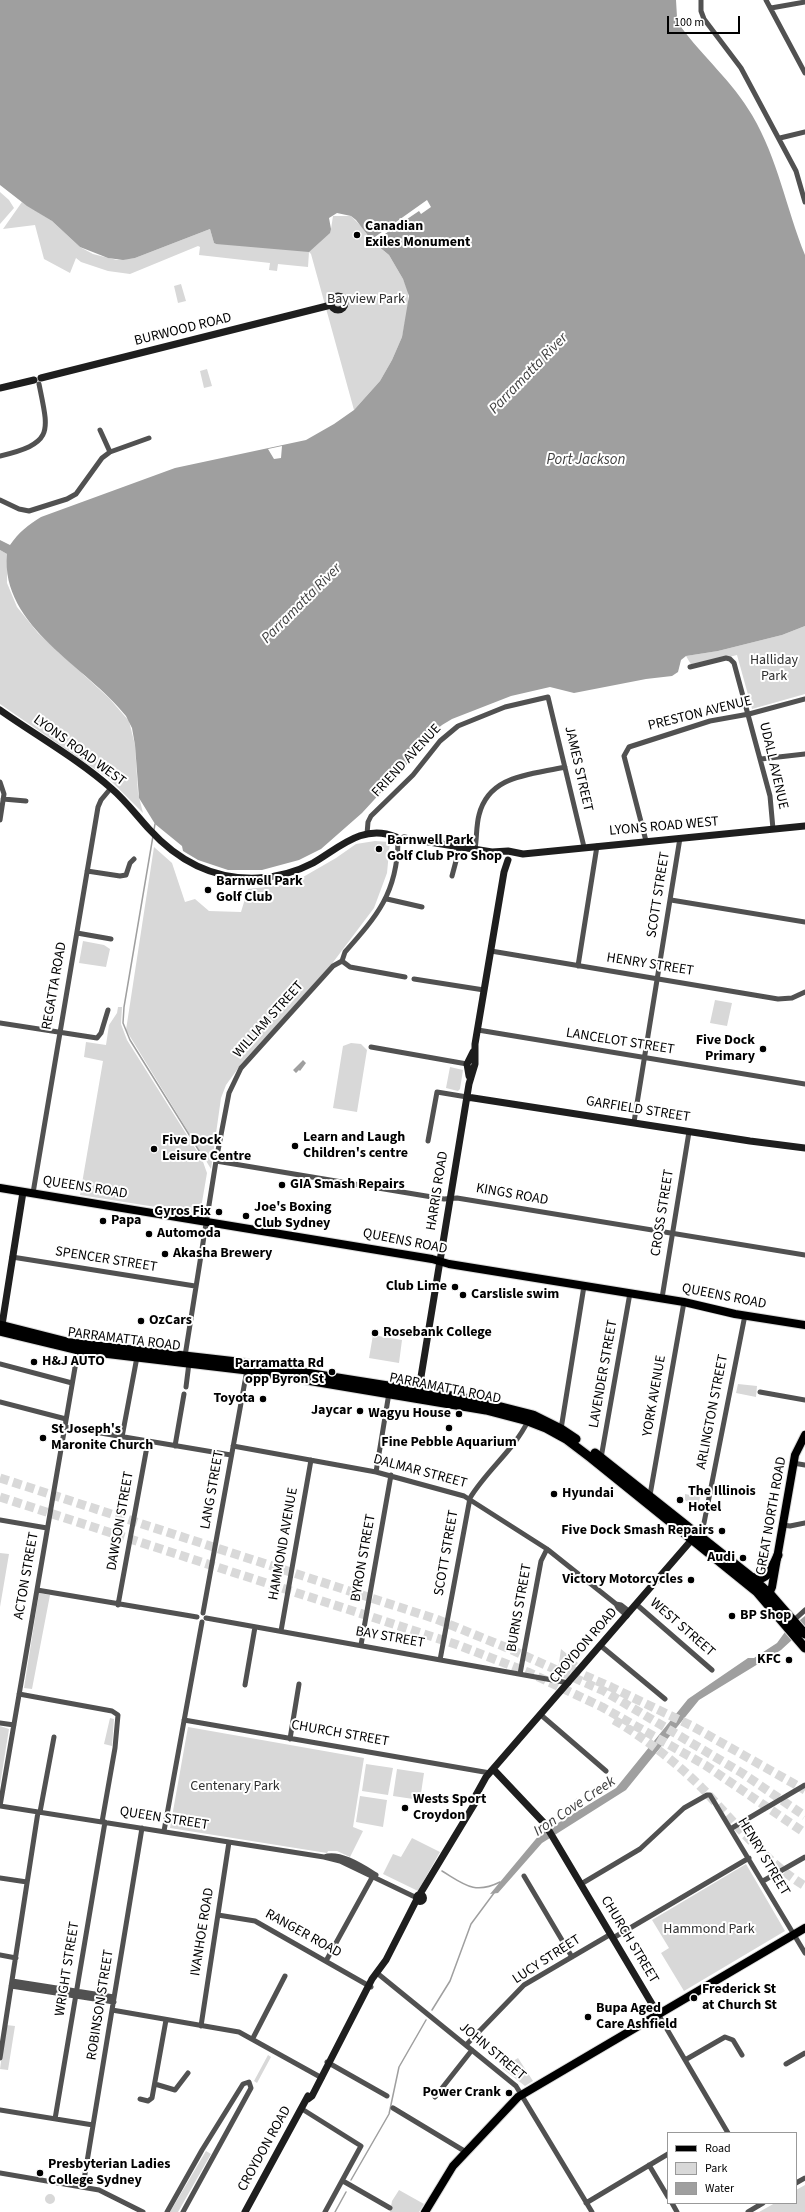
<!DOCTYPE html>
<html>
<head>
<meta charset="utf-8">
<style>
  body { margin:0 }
  #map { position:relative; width:805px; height:2212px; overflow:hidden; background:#fff; font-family:"Source Sans 3",sans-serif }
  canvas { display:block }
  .legend { position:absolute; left:667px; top:2132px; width:130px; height:72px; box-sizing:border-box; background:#fff; border:1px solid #999; margin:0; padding:5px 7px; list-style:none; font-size:12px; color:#000 }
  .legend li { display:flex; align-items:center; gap:8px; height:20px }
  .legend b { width:20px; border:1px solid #999 }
  .scale { position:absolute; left:667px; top:16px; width:73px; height:18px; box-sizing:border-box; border:2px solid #000; border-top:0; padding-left:5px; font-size:12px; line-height:14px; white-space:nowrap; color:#000; -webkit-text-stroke:3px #fff; paint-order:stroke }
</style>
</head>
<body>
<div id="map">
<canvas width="805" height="2212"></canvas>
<ul class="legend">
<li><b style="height:5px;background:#000"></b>Road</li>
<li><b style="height:11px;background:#d8d8d8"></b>Park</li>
<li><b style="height:11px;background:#9f9f9f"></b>Water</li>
</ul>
<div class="scale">100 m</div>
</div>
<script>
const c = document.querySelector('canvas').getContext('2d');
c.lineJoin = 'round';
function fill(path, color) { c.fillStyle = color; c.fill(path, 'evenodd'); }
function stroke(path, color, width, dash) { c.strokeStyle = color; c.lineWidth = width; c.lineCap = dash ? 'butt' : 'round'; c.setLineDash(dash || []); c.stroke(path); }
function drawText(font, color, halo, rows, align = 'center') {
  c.font = font + ' "Source Sans 3",sans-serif'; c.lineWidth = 4; c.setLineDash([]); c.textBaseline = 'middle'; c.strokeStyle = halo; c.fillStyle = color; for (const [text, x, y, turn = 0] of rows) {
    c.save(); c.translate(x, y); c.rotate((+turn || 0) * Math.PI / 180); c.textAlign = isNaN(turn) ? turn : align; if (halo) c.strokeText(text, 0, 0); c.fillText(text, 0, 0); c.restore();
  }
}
const green = new Path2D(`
  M 0,192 L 9,200 L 14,208 L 0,224 Z
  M 22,202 L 52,221 L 80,247 L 93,254 L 117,260 L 135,258 L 210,229 L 214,243 L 216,244 L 331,229 L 333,216 L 351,216 L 362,227 L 371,241 L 389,255 L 403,279 L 408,291 L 408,308 L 402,337 L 392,360 L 380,381 L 354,410 L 311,254 L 309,252 L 308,267 L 278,264 L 277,271 L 269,270 L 270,263 L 199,255 L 200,247 L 198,246 L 130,274 L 108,271 L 81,262 L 76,258 L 70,273 L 44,259 L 35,225 L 3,229 Z
  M 181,284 L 186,301 L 178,303 L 174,286 Z
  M 207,369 L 212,386 L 204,388 L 200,371 Z
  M 0,550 L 7,554 L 7,583 L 17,607 L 38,633 L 109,698 L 129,721 L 135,745 L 138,793 L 143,813 L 109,779 L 0,704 Z
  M 805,626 L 805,694 L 752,709 L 737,655 L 692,666 L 686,656 L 718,651 L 782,635 Z
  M 375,841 L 390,842 L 387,873 L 374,908 L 331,965 L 242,1063 L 226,1085 L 221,1098 L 211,1169 L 126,1030 L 154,847 L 172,863 L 185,902 L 195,899 L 209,911 L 241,912 L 248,889 L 291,884 L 336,858 L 356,844 Z
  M 83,941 L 104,945 L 110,949 L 106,967 L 79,963 Z
  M 715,1000 L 732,1003 L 727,1026 L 710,1023 Z
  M 118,1007 L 122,1007 L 121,1024 L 127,1040 L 202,1159 L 207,1173 L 200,1214 L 80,1195 L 103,1061 L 84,1057 L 86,1042 L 106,1045 L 109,1025 L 117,1013 Z
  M 351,1043 L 361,1044 L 367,1050 L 357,1112 L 333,1108 L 343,1046 Z
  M 450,1067 L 463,1070 L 460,1089 L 458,1091 L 446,1088 Z
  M 373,1335 L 402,1340 L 399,1363 L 369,1358 Z
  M 738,1384 L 757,1386 L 756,1397 L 736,1393 Z
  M 685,1494 L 700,1497 L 698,1509 L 685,1500 Z
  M 0,1553 L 9,1554 L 0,1607 Z
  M 39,1593 L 50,1595 L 32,1689 L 24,1688 Z
  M 561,1649 L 578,1663 L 566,1677 L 557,1676 Z
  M 110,1718 L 114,1719 L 112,1746 L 104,1744 Z
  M 0,1726 L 9,1729 L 0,1785 Z
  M 188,1727 L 364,1758 L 353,1827 L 363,1831 L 350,1857 L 337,1851 L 328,1851 L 327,1853 L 170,1828 Z
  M 366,1764 L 393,1768 L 388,1795 L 362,1791 Z
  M 397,1769 L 424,1773 L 420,1800 L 393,1796 Z
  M 360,1796 L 387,1800 L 383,1827 L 356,1822 Z
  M 577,1798 L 581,1801 L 571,1810 L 569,1807 Z
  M 412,1838 L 440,1852 L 418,1891 L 383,1874 L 393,1854 L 401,1857 Z
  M 746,1864 L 785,1931 L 684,1991 L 661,1953 L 669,1948 L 652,1920 Z
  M 6,2025 L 15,2026 L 8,2070 L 0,2069 Z
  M 268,2055 L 271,2057 L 257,2083 L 254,2081 Z
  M 518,2058 L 533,2081 L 525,2086 L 502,2068 Z
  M 206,2151 L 211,2154 L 178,2212 L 170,2212 Z
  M 805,2185 L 805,2212 L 759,2212 L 775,2203 L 796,2203 L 796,2190 Z
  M 399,2190 L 424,2204 L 419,2212 L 390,2212 L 392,2201 Z
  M45 2199a5 5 0 1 1 10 0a5 5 0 1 1-10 0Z`);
const water = new Path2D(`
  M 0,0 L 676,0 L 677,17 L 681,27 C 703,57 733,82 752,115 C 778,159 786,208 805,255 L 805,626 L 782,635 L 718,651 L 686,656 L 681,660 L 678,672 L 672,676 L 646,679 L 574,693 L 550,687 L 511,696 L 452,719 L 442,725 L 427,739 L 419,751 L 362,813 L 321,849 L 299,860 L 262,870 L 228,870 L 198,860 L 183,851 L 182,846 L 155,824 L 139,798 L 135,745 L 132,728 L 126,716 C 88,667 0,627 7,554 L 0,550 L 0,540 L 10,545 C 19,532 28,525 41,517 L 175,468 L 306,440 L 334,424 L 354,410 L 380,381 L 392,360 L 402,337 L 409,296 L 403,279 L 389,255 L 373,242 L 356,220 L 351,216 L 337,213 L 329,218 L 331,229 L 330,233 L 309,252 L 216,244 L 214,243 L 210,229 L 135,258 L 123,260 L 108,258 L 80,247 L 52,221 L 27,206 L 0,185 Z
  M 303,1060 L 306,1063 L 300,1071 L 299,1070 L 296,1073 L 293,1070 Z
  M 805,1616 L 805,1628 L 781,1650 L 699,1700 L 626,1790 L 542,1843 L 498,1893 L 490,1894 L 540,1834 L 616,1788 L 688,1699 L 748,1658 L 754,1658 L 777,1643 L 785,1632 Z`);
const pier = new Path2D(`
  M 427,200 L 431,207 L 421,214 L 419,211 L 373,242 L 372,239 Z
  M 282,446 L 281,458 L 274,459 L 268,449 Z`);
const stream = new Path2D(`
  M 154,830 L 155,824
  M 153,836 L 124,1007 L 123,1023 L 130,1040 L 203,1157
  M 442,1871 C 464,1884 474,1895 500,1882
  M 432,2010 L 450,1981 L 471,1924 L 494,1893
  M 351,2180 L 389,2114 L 399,2067 L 426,2020
  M 335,2212 L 346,2192`);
const highwayTunnel = new Path2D(`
  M 0,1478 L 436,1619 L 505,1647 L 604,1691 L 742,1773 L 805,1816
  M 0,1497 L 384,1621 L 458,1645 L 530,1673 L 602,1707 L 705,1765 L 805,1833
  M 572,1670 L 611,1687 L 692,1726 L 805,1790
  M 614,1720 C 642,1736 678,1764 701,1787 C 734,1821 764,1861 805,1886`);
const street = new Path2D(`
  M 701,0 L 701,11 L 704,19 L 741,68 L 796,171 L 805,202
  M 766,0 L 805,73
  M 771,8 L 805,2
  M 780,138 L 805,132
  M 100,430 L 110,452
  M 0,456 C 54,443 49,433 39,384
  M 0,500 L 19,509 L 29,511 L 67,499 L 76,494 L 102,458 L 110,452 L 149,438
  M 690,667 L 726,658 L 730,659 L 734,663 L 770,796 L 773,829
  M 761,759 L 805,754
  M 0,782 L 4,794 L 0,820
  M 3,799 L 26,801
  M 367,834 L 368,822 L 371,816 L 413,775 L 440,741 L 458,726 L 505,707 L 548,697 L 584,847
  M 646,841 L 624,756 L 629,747 L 710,721 L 749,714 L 805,699
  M 475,849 C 477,838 476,826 479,815 C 489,775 530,775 565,767
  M 87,871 L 120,876 L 126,875 L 130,863 L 134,859
  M 452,876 L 460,846
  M 387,899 L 422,907
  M 671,900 L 805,922
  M 77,933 L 111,939
  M 491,951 L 778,999 L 792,998 L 805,992
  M 342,961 L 350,967 L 405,977
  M 578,966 L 597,846
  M 414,979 L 484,990
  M 0,1023 L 97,1038 L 101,1033 L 108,1010
  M 478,1030 L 805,1084
  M 371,1047 L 467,1064
  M 634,1122 L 680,838
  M 428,1141 L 437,1092 L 467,1097
  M 216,1161 L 444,1199 L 457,1198 L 805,1255
  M 33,1193 L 98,807 L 101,800 L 111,788
  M 12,1257 L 195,1286
  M 662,1298 L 689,1132
  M 185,1356 L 216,1161 L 229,1093 L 241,1068 L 333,966 L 342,961 L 345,952 C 377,916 397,893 398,842
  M 0,1364 L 72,1383
  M 186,1387 L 189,1363
  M 760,1392 L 805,1400
  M 0,1402 L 66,1419
  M 65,1427 L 231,1455
  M 561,1429 L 584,1286
  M 122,1437 L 137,1357
  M 175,1446 L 184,1394
  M 233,1446 L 376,1472 L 464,1496 L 547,1549 L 616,1604 L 618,1608 L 627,1616
  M 601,1458 L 630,1293
  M 793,1463 L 805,1465
  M 376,1472 L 389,1393
  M 650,1495 L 684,1302
  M 0,1520 L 47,1528
  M 783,1525 L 790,1526 L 805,1523
  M 697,1535 L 704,1523 L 745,1315
  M 37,1590 L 197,1617
  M 616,1604 L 621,1605 L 630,1612
  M 636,1604 L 712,1670
  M 118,1605 L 148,1441
  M 203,1613 L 247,1370
  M 206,1618 L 569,1683
  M 794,1620 L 805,1610
  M 281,1631 L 311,1460
  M 361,1645 L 391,1475
  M 601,1646 L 665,1699
  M 440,1660 L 470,1498 C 486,1471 514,1450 528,1421
  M 520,1674 L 541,1561 L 547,1549
  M 245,1685 L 255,1627
  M 19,1694 L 112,1711 L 118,1715 L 115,1748 L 102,1822
  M 541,1715 L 606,1771
  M 184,1720 L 490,1773
  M 0,1723 L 14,1725
  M 290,1739 L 299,1684
  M 0,1806 L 78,1350
  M 0,1806 L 324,1857 L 340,1861 L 417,1898
  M 40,1812 L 54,1737
  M 732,1828 L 805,1785
  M 164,1831 L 202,1622
  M 324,1857 C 339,1851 363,1867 376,1875
  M 524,1876 L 572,1957
  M 0,1878 L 27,1882
  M 763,1881 L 805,1857
  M 581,1884 L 640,1849 L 684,1808 L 707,1795 L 710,1795 L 805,1953
  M 218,1915 L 255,1921 L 371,1987
  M 613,1938 L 749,1858
  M 0,1955 L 16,1958
  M 326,1961 L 374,1874
  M 377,1973 L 516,2086 L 592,2212
  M 12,1981 L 114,1997
  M 11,1986 L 114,2002
  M 112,2010 L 239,2032 L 322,2078
  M 658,2014 L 728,2133
  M 201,2026 L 229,1842
  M 253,2038 L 285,1976
  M 466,2045 L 524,1985 L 611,1934
  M 0,2058 L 38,1812
  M 685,2060 L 725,2037 L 733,2040 L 742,2055
  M 327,2062 L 387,2096
  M 786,2064 L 805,2053
  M 155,2084 L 175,2090 L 188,2073
  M 435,2097 L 472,2050
  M 140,2099 L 148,2101 L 152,2098 L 166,2020
  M 393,2108 L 466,2152
  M 302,2109 L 361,2146 L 325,2212
  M 0,2110 L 93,2125
  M 55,2119 L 105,1822
  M 649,2165 L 668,2197
  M 0,2173 L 99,2190 L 143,2212
  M 343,2181 L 390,2208
  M 796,2183 L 805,2178
  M 83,2186 L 142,1828
  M 586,2203 L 668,2154
  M 672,2203 L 677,2212
  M 167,2212 L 202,2150 L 243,2084 L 249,2082 L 251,2088 L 183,2212
  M 748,2212 L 763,2203`);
const secondary = new Path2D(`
  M331 303a7 7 0 1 1 14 0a7 7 0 1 1-14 0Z
  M 41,378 L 331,305
  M 0,388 L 34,380
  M 0,710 C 37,736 78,759 112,789 C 126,801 137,816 149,829 C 178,861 213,880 258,878 C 276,877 296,872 313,863 C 339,848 363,823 396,837
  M 404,838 L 492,852 L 508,851 L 523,854 L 805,826
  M 469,1076 L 467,1064 L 473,1052
  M 467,1097 L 750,1141 L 805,1148
  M 2,1325 L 23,1192
  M 418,1395 L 469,1084 L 475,1064 L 475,1044 L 504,872 L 508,860
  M 494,1770 L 545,1824 L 658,2014
  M 475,1800 L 476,1795 L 486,1777 L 695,1536
  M 420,1894 L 478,1798
  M416.5 1898a3.5 3.5 0 1 1 7 0a3.5 3.5 0 1 1-7 0Z
  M 308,2099 L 312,2096 L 372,1979 L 386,1960 L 417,1899
  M 245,2212 L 308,2096`);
const primary = new Path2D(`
  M 0,1188 L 432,1259 L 449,1264 L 684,1302 L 735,1314 L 805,1325
  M 767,1598 L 772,1587 L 795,1455 L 805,1435
  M 425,2212 L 453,2166 L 518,2097 L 805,1928`);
const highway = new Path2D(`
  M 0,1325 L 71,1343 L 237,1362 L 470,1399 L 533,1415 L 561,1429 L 576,1439
  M 0,1331 L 78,1350 L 247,1370 L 486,1410 L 528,1421 L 546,1428 L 566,1439 L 591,1458 L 757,1592 L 805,1648
  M 595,1453 L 750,1576 L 770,1594 L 805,1634
  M 751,1577 C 768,1583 772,1567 778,1555`);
const markers = [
  [357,235,4,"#000"],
  [379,849,4,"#000"],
  [208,890,4,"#000"],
  [763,1049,4,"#000"],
  [295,1146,4,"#000"],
  [154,1149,4,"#000"],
  [282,1185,4,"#000"],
  [219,1212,4,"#000"],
  [246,1216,4,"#000"],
  [103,1221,4,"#000"],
  [149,1234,4,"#000"],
  [165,1254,4,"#000"],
  [455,1287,4,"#000"],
  [463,1295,4,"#000"],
  [141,1321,4,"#000"],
  [375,1333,4,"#000"],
  [34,1362,4,"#000"],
  [332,1372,4,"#000"],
  [263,1399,4,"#000"],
  [360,1411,4,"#000"],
  [459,1414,4,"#000"],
  [449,1428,4,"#000"],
  [43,1438,4,"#000"],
  [554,1494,4,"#000"],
  [680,1500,4,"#000"],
  [722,1531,4,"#000"],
  [743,1558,4,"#000"],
  [691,1580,4,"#000"],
  [732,1616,4,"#000"],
  [789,1660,4,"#000"],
  [405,1808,4,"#000"],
  [694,1998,4,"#000"],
  [588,2017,4,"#000"],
  [509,2093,4,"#000"],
  [40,2173,4,"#000"]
];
const poiNames = [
  ["Canadian",365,227],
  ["Exiles Monument",365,243],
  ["Barnwell Park",387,841],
  ["Golf Club Pro Shop",387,857],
  ["Barnwell Park",216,882],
  ["Golf Club",216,898],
  ["Five Dock",755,1041,"right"],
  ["Primary",755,1057,"right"],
  ["Learn and Laugh",303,1138],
  ["Children's centre",303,1154],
  ["Five Dock",162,1141],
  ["Leisure Centre",162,1157],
  ["GIA Smash Repairs",290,1185],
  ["Joe's Boxing",254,1208],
  ["Club Sydney",254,1224],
  ["Gyros Fix",211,1212,"right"],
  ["Papa",111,1221],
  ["Automoda",157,1234],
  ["Akasha Brewery",173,1254],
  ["Club Lime",447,1287,"right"],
  ["Carslisle swim",471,1295],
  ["OzCars",149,1321],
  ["Rosebank College",383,1333],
  ["H&J AUTO",42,1362],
  ["Parramatta Rd",324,1364,"right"],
  ["opp Byron St",324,1380,"right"],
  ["Toyota",255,1399,"right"],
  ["Jaycar",352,1411,"right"],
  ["Wagyu House",451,1414,"right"],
  ["St Joseph's",51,1430],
  ["Maronite Church",51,1446],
  ["Fine Pebble Aquarium",449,1443,"center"],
  ["The Illinois",688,1492],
  ["Hotel",688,1508],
  ["Hyundai",562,1494],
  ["Five Dock Smash Repairs",714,1531,"right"],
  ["Audi",735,1558,"right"],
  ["Victory Motorcycles",683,1580,"right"],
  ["BP Shop",740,1616],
  ["KFC",781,1660,"right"],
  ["Wests Sport",413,1800],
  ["Croydon",413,1816],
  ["Frederick St",702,1990],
  ["at Church St",702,2006],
  ["Bupa Aged",596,2009],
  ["Care Ashfield",596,2025],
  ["Power Crank",501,2093,"right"],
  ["Presbyterian Ladies",48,2165],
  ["College Sydney",48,2181]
];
const parkNames = [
  ["Bayview Park",366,300],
  ["Halliday",774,661],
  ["Park",774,677],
  ["Centenary Park",235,1787],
  ["Hammond Park",709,1930]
];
const streetNames = [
  ["BURWOOD ROAD",183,330,-14],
  ["PRESTON AVENUE",700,714,-14],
  ["LYONS ROAD WEST",79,751,36],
  ["FRIEND AVENUE",407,761,-47],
  ["UDALL AVENUE",773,766,77],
  ["JAMES STREET",578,769,77],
  ["LYONS ROAD WEST",664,827,-5],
  ["SCOTT STREET",659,895,-81],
  ["HENRY STREET",650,965,9],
  ["REGATTA ROAD",55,986,-80],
  ["WILLIAM STREET",269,1020,-48],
  ["LANCELOT STREET",620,1042,9],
  ["GARFIELD STREET",638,1110,9],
  ["QUEENS ROAD",85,1188,9],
  ["HARRIS ROAD",438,1191,-81],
  ["KINGS ROAD",512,1195,10],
  ["CROSS STREET",663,1213,-81],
  ["QUEENS ROAD",405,1242,11],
  ["SPENCER STREET",106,1260,9],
  ["QUEENS ROAD",724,1297,11],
  ["PARRAMATTA ROAD",124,1340,7],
  ["LAVENDER STREET",604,1374,-80],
  ["PARRAMATTA ROAD",445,1389,11],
  ["YORK AVENUE",655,1396,-80],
  ["ARLINGTON STREET",713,1412,-79],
  ["DALMAR STREET",420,1472,15],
  ["LANG STREET",213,1490,-80],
  ["GREAT NORTH ROAD",772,1516,-80],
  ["DAWSON STREET",121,1521,-80],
  ["HAMMOND AVENUE",284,1544,-80],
  ["SCOTT STREET",447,1553,-80],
  ["BYRON STREET",364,1558,-80],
  ["ACTON STREET",27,1576,-80],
  ["BURNS STREET",520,1608,-80],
  ["WEST STREET",682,1628,41],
  ["BAY STREET",390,1638,10],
  ["CROYDON ROAD",584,1646,-49],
  ["CHURCH STREET",340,1734,10],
  ["QUEEN STREET",164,1819,9],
  ["HENRY STREET",763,1857,59],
  ["IVANHOE ROAD",203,1932,-81],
  ["RANGER ROAD",303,1934,29],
  ["CHURCH STREET",629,1940,59],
  ["LUCY STREET",547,1960,-33],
  ["WRIGHT STREET",68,1969,-81],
  ["ROBINSON STREET",101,2005,-81],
  ["JOHN STREET",492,2052,40],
  ["CROYDON ROAD",265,2149,-61]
];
const waterNames = [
  ["Parramatta River",529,374,-46],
  ["Port Jackson",586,461],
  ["Parramatta River",302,604,-45],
  ["Iron Cove Creek",575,1807,-34]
];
fill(green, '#d8d8d8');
fill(water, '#9f9f9f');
fill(pier, '#fff');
stroke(stream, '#9f9f9f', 1.5);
stroke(highwayTunnel, '#d9d9d9', 9, [9, 4.5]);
stroke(primary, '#dbdbdb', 10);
stroke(highway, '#dbdbdb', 11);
stroke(street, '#515151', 5);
stroke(secondary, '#1e1e1e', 7);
stroke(primary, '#000', 8);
stroke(highway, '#000', 9);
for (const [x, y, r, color] of markers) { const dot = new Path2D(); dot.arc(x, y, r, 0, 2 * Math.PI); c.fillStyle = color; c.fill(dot); stroke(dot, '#fff', 1.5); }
drawText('bold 14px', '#000', '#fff', poiNames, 'left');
drawText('14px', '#2f2f2f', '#fff', parkNames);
drawText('14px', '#000', '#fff', streetNames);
drawText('italic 15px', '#404040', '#fff', waterNames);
</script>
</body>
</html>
